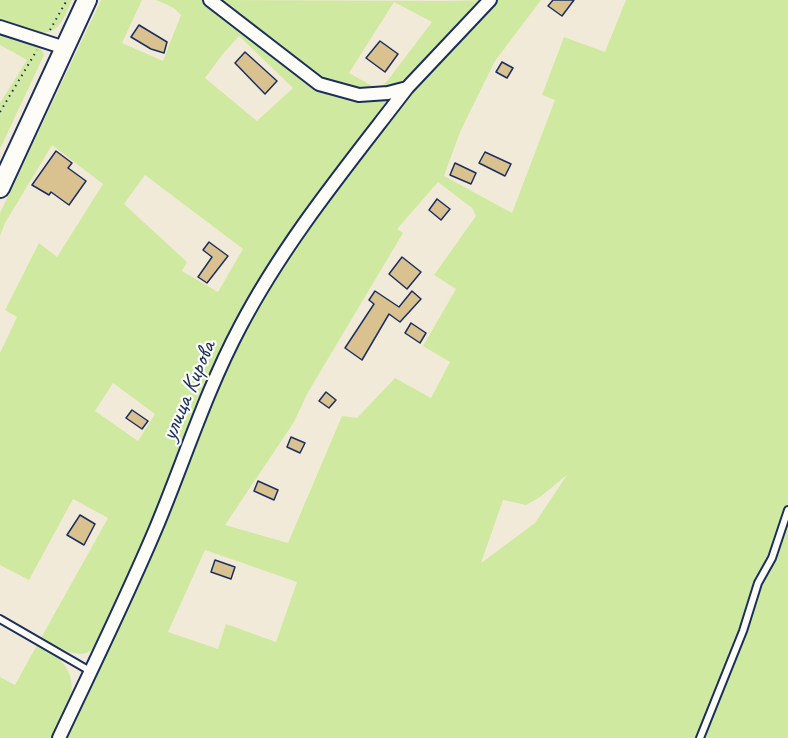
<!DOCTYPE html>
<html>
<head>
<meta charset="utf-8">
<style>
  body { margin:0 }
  canvas { display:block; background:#f2ead8 }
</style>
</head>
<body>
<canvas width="788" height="738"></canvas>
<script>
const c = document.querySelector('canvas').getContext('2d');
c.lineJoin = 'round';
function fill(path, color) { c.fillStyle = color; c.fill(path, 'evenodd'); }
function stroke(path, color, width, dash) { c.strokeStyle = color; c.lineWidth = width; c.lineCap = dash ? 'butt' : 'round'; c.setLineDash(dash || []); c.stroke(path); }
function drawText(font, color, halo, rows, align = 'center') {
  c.font = font + ' Caveat,sans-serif'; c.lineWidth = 4.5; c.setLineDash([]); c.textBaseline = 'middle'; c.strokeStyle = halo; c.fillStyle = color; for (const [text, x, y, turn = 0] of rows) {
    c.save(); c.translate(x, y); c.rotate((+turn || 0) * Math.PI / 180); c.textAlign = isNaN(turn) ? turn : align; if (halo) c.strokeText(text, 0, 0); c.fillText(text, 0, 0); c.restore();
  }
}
const green = new Path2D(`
  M 0,0 L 72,0 C 68,9 63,23 55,29 C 40,39 15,28 0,23 Z
  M 101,0 L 142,0 L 122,43 L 163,61 L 181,15 L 174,8 L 156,0 L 203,0 L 283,65 L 317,89 L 341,98 L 364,101 L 395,100 L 286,242 L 165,492 L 105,634 C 85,668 69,651 41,638 L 108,518 L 73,499 L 29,580 L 0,565 L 0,353 L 17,317 L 5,310 L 39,243 L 57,257 L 103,184 L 52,145 L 5,223 L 0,236 L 0,213 ZM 239,36 L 293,88 L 257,121 L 205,78 L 222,55 ZM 145,175 L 243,249 L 218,292 L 182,271 L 187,262 L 124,204 ZM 113,383 L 155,414 L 138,441 L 95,411 Z
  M 221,0 L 448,1 L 485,0 L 419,70 L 394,85 L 368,93 L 319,80 ZM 394,2 L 432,22 L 388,80 L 383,85 L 374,87 L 349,73 Z
  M 496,0 L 541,0 L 495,61 L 460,132 L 444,176 L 512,213 L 555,100 L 542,95 L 564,37 L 605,52 L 626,0 L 788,0 L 788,738 L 63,738 L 114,640 L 222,375 L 264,297 L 305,230 L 401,102 ZM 438,182 L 472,208 L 476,216 L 434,275 L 456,289 L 423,346 L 450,362 L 431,398 L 395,378 L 357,418 L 342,416 L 288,543 L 225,525 L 294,422 L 307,394 L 403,233 L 397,229 ZM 567,475 L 535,523 L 481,563 L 503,500 L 526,505 L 540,497 ZM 205,550 L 297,582 L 276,642 L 226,624 L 218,649 L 168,632 Z
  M 0,30 C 15,35 39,38 44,55 L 0,149 L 0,103 L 27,60 L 0,45 Z
  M 37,645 C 43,649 52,652 57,657 C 85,681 67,712 54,738 L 0,738 L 0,677 L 15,685 Z`);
const building = new Path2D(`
  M 553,0 L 574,0 L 562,16 L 548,6 Z
  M 139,25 L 167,42 L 164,53 L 151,49 L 131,37 Z
  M 380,41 L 398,54 L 385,72 L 366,58 Z
  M 245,52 L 277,81 L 265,94 L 235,63 Z
  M 502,62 L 513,68 L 507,78 L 496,72 Z
  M 56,151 L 72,163 L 68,168 L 86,181 L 69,205 L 51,192 L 49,195 L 32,185 Z
  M 485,152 L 511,164 L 505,176 L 479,163 Z
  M 455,163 L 476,173 L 471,184 L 450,175 Z
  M 437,199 L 450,209 L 441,220 L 429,210 Z
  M 209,242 L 228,256 L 207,283 L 198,277 L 212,257 L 203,250 Z
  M 402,257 L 421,272 L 407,289 L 389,274 Z
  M 375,291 L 399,307 L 412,291 L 421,299 L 400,322 L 389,314 L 362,360 L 345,348 L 374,304 L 369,300 Z
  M 411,323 L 426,333 L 420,343 L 405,333 Z
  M 326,392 L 336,400 L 329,408 L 319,401 Z
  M 132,410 L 148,421 L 142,429 L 126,418 Z
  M 291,437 L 305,443 L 300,453 L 287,447 Z
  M 258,481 L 278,490 L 274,500 L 254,491 Z
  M 80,515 L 95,524 L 84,545 L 67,535 Z
  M 215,560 L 235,567 L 231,579 L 211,572 Z`);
const path = new Path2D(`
  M 50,30 L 67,0
  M 0,112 L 37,50`);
const lane = new Path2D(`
  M 0,619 L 90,671
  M 700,738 L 743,631 L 758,583 L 772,558 L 788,510`);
const street = new Path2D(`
  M 210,0 L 319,84 L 359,95 L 388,93 L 407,88 L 490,0
  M 0,27 L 65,48
  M 59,738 C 92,668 126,599 156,528 C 184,461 206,391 240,327 C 285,241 348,165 407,88`);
const secondary = new Path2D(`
  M 0,188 L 87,0`);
const streetNames = [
  ["улица Кирова",189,391,-67]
];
fill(green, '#cfeaa0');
fill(building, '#dac190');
stroke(building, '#1b2f5e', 1.5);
stroke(lane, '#1b2f5e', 10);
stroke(street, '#1b2f5e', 16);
stroke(secondary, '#1b2f5e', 22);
stroke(path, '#1b2f5e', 2, [1.5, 4.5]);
stroke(lane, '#fdfcf7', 6);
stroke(street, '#fdfcf7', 12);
stroke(secondary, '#fdfcf7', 18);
drawText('24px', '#1b2f5e', '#fdfcf7', streetNames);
</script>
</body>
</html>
